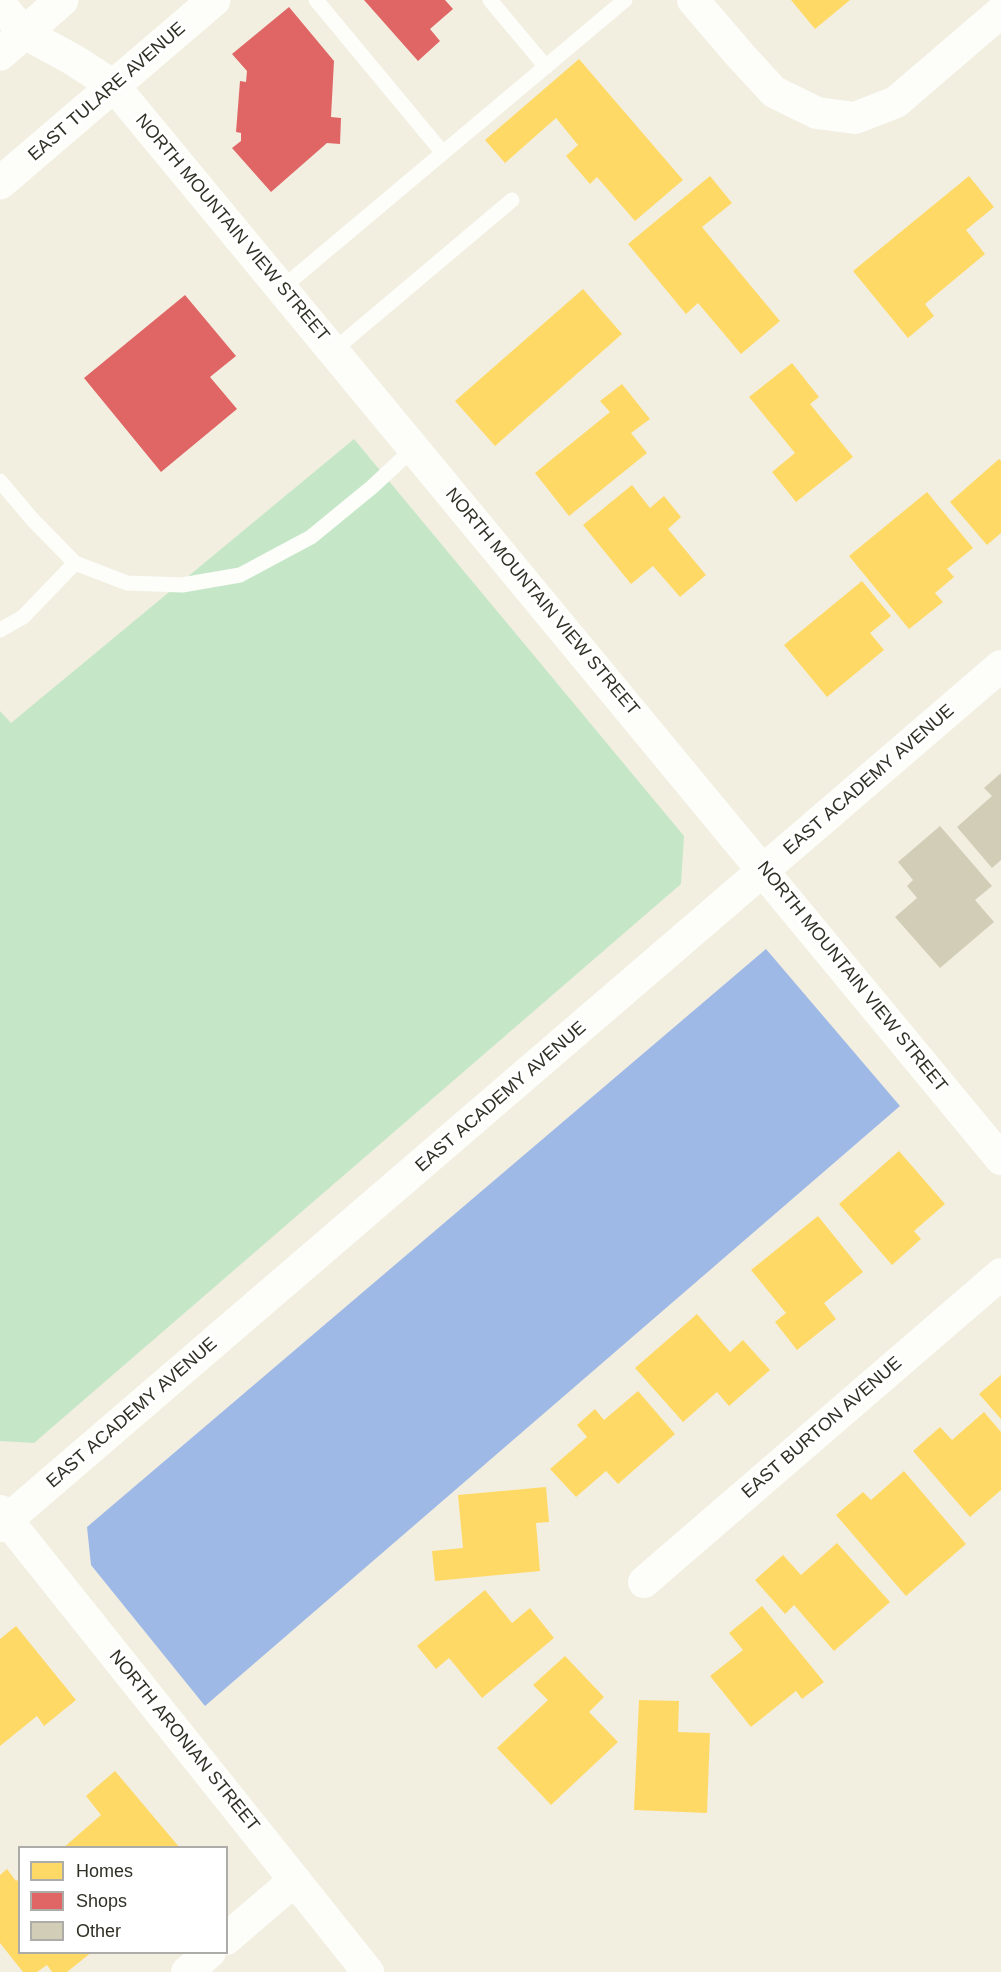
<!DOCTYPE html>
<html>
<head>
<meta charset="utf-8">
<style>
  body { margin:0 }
  #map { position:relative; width:1001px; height:1972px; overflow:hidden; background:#f2efe1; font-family:Arial,sans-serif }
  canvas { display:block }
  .legend { position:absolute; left:18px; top:1846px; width:210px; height:108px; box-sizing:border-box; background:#fff; border:2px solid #adaca8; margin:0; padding:8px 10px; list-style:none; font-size:18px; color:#313026 }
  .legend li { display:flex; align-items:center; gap:12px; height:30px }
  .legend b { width:30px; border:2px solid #adaca8 }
</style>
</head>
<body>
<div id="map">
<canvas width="1001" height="1972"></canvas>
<ul class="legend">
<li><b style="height:16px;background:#ffd966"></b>Homes</li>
<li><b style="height:16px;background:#e06666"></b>Shops</li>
<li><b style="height:16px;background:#d2cdb6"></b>Other</li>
</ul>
</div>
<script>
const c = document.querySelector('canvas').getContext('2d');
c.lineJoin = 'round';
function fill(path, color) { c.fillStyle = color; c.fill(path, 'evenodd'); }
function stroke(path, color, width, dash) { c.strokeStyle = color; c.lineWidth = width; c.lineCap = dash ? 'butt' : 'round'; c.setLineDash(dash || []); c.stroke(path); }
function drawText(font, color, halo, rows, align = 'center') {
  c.font = font + ' Arial,sans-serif'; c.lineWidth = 6; c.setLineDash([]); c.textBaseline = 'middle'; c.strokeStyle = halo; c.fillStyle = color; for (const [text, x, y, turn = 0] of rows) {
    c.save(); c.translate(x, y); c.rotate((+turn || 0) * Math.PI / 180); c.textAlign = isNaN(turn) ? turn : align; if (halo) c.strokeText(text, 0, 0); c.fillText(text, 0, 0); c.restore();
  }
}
const green = new Path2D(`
  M 354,439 L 684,836 L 681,884 L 34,1443 L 0,1441 L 0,711 L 11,723 Z`);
const water = new Path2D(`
  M 766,949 L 900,1106 L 205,1706 L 91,1565 L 87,1527 Z`);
const homes = new Path2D(`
  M 791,0 L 850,0 L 815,29 Z
  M 579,59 L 683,180 L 635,221 L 597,177 L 590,184 L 566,156 L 578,145 L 556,118 L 505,163 L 485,140 Z
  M 710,176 L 732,203 L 702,227 L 780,321 L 741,354 L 698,303 L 686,314 L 628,244 Z
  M 969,176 L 994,207 L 966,230 L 985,254 L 925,304 L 934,316 L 908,338 L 853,271 Z
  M 583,289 L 622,334 L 495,446 L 455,401 Z
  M 792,363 L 819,397 L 810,404 L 853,457 L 796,502 L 772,472 L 795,453 L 749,397 Z
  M 622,384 L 650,419 L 631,433 L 647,453 L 569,516 L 535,473 L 610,412 L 600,401 Z
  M 999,459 L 1001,461 L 1001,533 L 987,545 L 950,502 Z
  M 632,485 L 650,508 L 664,496 L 681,517 L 668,529 L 706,575 L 680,597 L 653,566 L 631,584 L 583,525 Z
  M 927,492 L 973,548 L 947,569 L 954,577 L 935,593 L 943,602 L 909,629 L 849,556 Z
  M 862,581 L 891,616 L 870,633 L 884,650 L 827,697 L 784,645 Z
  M 899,1151 L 945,1204 L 914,1231 L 921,1239 L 892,1265 L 839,1204 Z
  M 818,1216 L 863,1272 L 824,1303 L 836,1319 L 797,1350 L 775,1322 L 786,1313 L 751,1270 Z
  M 697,1314 L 730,1352 L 743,1340 L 770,1370 L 729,1406 L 717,1392 L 683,1422 L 635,1368 Z
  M 1001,1375 L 1001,1419 L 979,1394 Z
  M 638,1391 L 675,1434 L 618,1484 L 606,1471 L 576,1497 L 550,1469 L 587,1437 L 577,1425 L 595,1409 L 604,1420 Z
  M 984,1412 L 1001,1432 L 1001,1490 L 970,1517 L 913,1451 L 940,1427 L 952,1440 Z
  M 904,1471 L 966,1544 L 906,1596 L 836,1515 L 863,1492 L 871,1500 Z
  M 546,1487 L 549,1522 L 536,1523 L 540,1571 L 435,1581 L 432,1551 L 463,1548 L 458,1495 Z
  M 837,1543 L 890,1602 L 834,1651 L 794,1605 L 785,1614 L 755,1580 L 783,1555 L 801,1575 Z
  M 485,1590 L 512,1623 L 530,1608 L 554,1638 L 482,1698 L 449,1658 L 436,1669 L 417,1646 Z
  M 762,1606 L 824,1682 L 802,1699 L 796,1691 L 751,1727 L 710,1676 L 743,1650 L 729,1633 Z
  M 16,1626 L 76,1700 L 44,1726 L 37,1716 L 0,1746 L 0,1639 Z
  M 565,1656 L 604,1697 L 589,1712 L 618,1742 L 551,1805 L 497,1748 L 548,1700 L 533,1685 Z
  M 639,1700 L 679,1701 L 678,1732 L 710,1733 L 707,1813 L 634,1810 Z
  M 115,1771 L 180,1848 L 63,1848 L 101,1815 L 86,1796 Z
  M 7,1869 L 16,1881 L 20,1878 L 20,1952 L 92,1952 L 67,1972 L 52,1972 L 47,1965 L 37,1972 L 23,1972 L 0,1943 L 0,1875 Z`);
const shops = new Path2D(`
  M 364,0 L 445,0 L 453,9 L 430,29 L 440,41 L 418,61 Z
  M 289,7 L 334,61 L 331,117 L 341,118 L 340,144 L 327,143 L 271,192 L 232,148 L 241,141 L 241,133 L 236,132 L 240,81 L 246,82 L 247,71 L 232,54 Z
  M 185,295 L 236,356 L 210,377 L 237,409 L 161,472 L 84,378 Z`);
const building = new Path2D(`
  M 1001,773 L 1001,860 L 992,868 L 957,827 L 992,796 L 984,788 Z
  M 940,826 L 992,886 L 975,900 L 994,922 L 940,968 L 895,917 L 917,898 L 907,886 L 913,880 L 898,862 Z`);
const service = new Path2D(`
  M 316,0 L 443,153
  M 490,0 L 546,67
  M 282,288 L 625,0
  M 334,350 L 512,200
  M 0,481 L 32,519 L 75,563 L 127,583 L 182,585 L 240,575 L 311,537 L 372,487 L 414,448
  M 0,630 L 23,617 L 75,563`);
const minor = new Path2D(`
  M 693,0 L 740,55 L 774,92 L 817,113 L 855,118 L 896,102 L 1001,12
  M 0,4 L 24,33 L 72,59 L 114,86 L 1001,1159
  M 0,1511 L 368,1972
  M 0,1526 L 1001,666
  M 644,1582 L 1001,1274
  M 226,1939 L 295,1880
  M 187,1972 L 210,1952`);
const primary = new Path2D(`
  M 0,54 L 62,0
  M 0,183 L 214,0`);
const streetNames = [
  ["EAST TULARE AVENUE",107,92,-41],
  ["NORTH MOUNTAIN VIEW STREET",232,228,50],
  ["NORTH MOUNTAIN VIEW STREET",542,602,50],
  ["EAST ACADEMY AVENUE",869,780,-41],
  ["NORTH MOUNTAIN VIEW STREET",852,977,51],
  ["EAST ACADEMY AVENUE",501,1097,-41],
  ["EAST ACADEMY AVENUE",132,1413,-41],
  ["EAST BURTON AVENUE",822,1428,-41],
  ["NORTH ARONIAN STREET",184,1741,51]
];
fill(green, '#c5e7c8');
fill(water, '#9fb9e6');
fill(homes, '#ffd966');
fill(shops, '#e06666');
fill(building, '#d2cdb6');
stroke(service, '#fdfdfa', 15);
stroke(minor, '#fdfdfa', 32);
stroke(primary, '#fdfdfa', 33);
drawText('18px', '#313026', '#fff', streetNames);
</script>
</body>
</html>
